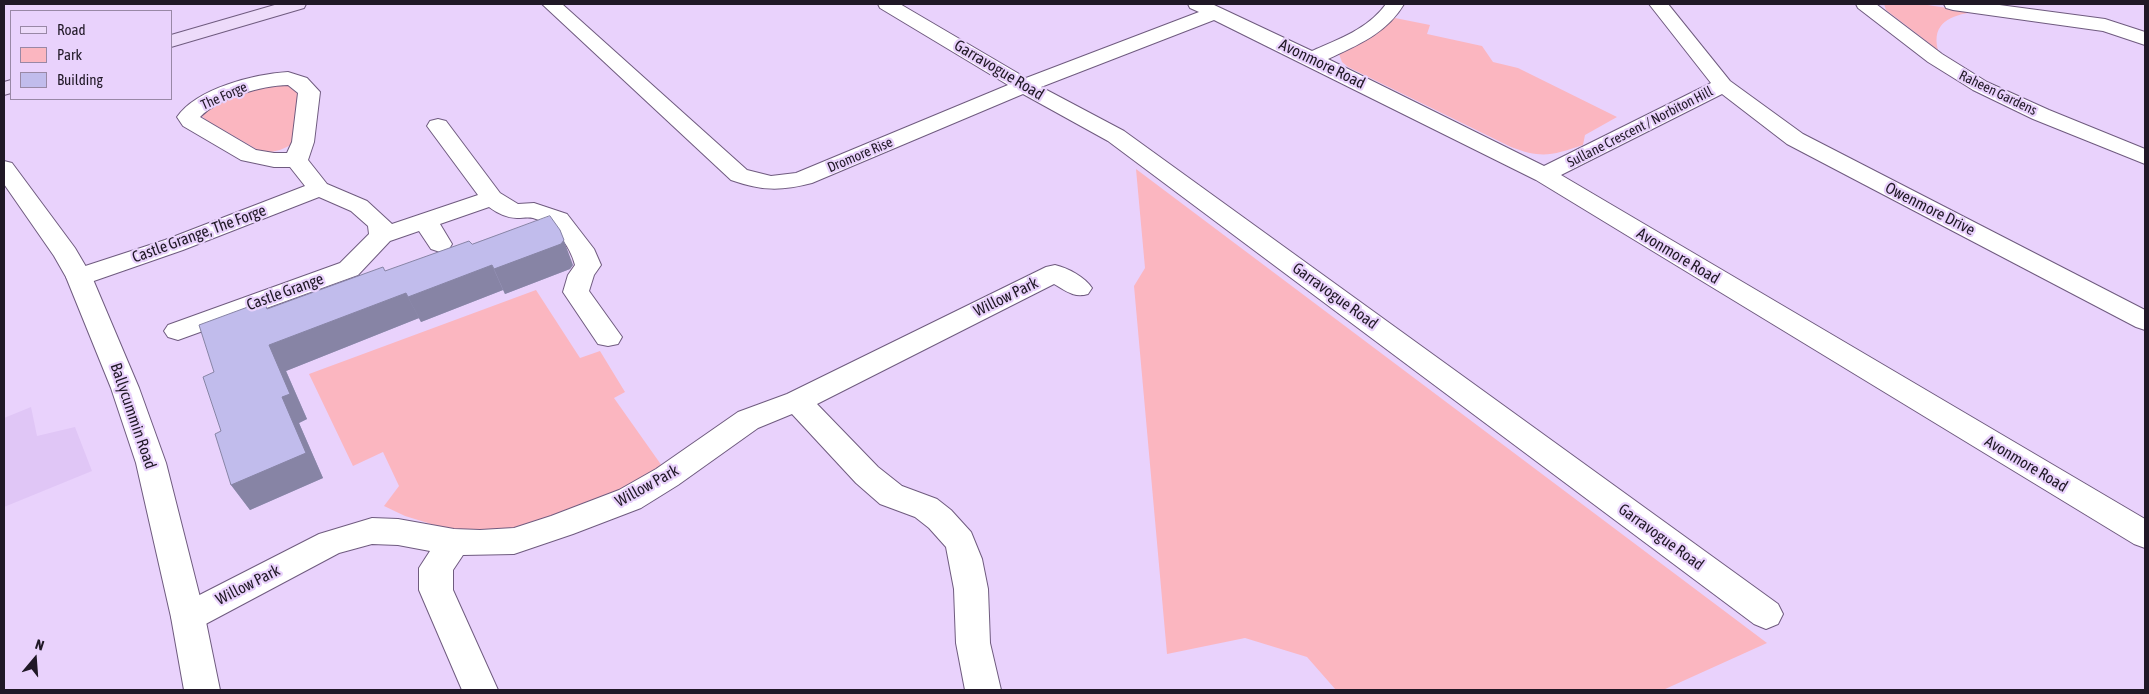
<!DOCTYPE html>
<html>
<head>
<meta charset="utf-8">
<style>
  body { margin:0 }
  #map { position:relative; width:2149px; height:694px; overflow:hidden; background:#e9d2fc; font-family:"Asap Condensed",sans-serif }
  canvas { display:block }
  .frame { position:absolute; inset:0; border:5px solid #201826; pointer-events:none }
  .legend { position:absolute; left:10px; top:10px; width:162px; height:90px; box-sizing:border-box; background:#e9d2fc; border:1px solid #9988a6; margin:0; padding:6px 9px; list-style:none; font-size:15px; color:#201826 }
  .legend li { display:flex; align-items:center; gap:10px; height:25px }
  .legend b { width:25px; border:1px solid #9988a6 }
  .north { position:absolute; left:10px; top:634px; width:50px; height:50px; -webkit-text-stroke:4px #e9d2fc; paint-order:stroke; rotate:18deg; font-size:14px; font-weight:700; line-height:20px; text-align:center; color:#201826 }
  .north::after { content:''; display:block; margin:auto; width:18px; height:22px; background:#201826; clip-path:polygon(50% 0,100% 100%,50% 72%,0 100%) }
</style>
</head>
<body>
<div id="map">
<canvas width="2149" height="694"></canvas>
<div class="frame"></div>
<ul class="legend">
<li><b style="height:6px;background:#eddbfa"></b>Road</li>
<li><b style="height:14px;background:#fbb6c0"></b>Park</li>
<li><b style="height:14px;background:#c1bcec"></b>Building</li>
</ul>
<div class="north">N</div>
</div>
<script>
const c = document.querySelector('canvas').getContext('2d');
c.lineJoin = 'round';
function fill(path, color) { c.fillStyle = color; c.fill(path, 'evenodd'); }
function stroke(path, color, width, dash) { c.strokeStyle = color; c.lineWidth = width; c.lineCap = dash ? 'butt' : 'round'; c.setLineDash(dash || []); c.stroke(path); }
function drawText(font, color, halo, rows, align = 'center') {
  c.font = font + ' "Asap Condensed",sans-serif'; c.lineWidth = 4.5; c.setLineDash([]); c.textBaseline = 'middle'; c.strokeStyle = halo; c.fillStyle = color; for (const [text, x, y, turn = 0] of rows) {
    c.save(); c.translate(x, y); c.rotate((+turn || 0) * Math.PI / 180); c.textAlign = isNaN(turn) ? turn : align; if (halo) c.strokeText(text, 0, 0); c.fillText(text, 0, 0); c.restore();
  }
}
const built = new Path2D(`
  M 31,407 L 37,436 L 75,427 L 92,471 L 4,507 L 4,418 Z`);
const green = new Path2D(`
  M 1884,4 L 1921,4 L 1974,12 C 1951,15 1931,23 1938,50 L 1886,10 Z
  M 1395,18 L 1430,25 L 1427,34 L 1482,46 L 1493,62 L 1518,68 L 1617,117 L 1585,135 L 1583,145 C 1553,155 1542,159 1511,147 L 1348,67 L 1342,62 L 1339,54 L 1379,32 Z
  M 289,84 L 299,96 L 298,116 L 292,144 C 281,151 270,154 258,150 L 206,120 L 200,114 C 233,95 250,86 289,84 Z
  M 1136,169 L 1767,643 L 1663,690 L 1336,690 L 1307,657 L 1245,638 L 1167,654 L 1134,286 L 1145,268 Z
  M 536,290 L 580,358 L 600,351 L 625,392 L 614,398 L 662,466 L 619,491 L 535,523 L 505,531 L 477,532 L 441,527 L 405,516 L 384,506 L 399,486 L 383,452 L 353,466 L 309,374 Z`);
const minor = new Path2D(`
  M 542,4 L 562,4 L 747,170 L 771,176 L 796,173 L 1008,85 L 880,8 L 878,4 L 900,4 L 1026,78 L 1199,12 L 1190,8 L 1188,4 L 1212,4 L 1312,51 C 1339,39 1368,29 1386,4 L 1404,4 C 1387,33 1358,45 1328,59 L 1544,166 L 1711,83 L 1649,4 L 1668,4 L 1730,81 L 1803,134 L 2145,310 L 2145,330 L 2136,327 L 1787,144 L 1722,94 L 1561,175 L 2145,519 L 2145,548 L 2134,544 L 1536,180 L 1214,20 L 1041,87 L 1124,131 L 1778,604 L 1783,614 L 1778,624 L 1766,629 L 1754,624 L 1108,141 L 1023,94 L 812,183 C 781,191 762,191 731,180 Z
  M 1856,4 L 1876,4 L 1942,54 L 1987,82 L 2049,110 L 2145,149 L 2145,164 L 2033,119 L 1973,90 L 1928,62 L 1858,8 Z
  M 1944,4 L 1992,4 L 2105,19 L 2145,32 L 2145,45 L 2103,31 L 1953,10 L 1946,8 Z
  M 288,72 L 307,78 L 320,92 L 314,142 L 308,160 L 327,184 L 367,201 L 392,224 L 478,195 L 427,126 L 430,121 L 438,119 L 446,121 L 500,193 L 518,204 L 534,203 L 567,214 L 594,249 L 601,265 L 594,275 L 589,291 L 622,337 L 618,344 L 608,346 L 598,344 L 563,292 L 568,275 L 575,265 C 570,245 553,223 533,218 C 528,217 523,218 517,218 C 507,218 497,213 489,207 L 440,224 L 452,244 L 449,249 L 440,252 L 431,249 L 419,231 L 390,241 L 358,275 L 178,340 L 168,337 L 164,331 L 168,325 L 340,263 L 369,234 L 368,226 L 351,211 L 319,197 L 183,250 L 88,283 L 79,285 L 70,283 L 66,277 L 70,271 L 165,240 L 305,186 L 290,167 L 274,167 L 241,160 L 183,126 L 177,117 C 197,88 255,74 288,72 ZM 288,85 L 298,93 L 292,142 L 287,153 L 274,153 L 256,150 L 200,117 C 220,97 261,86 288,85 Z
  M 1055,265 C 1068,268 1085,277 1092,288 L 1088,294 C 1074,298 1066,291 1054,284 L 817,404 L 878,467 L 902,486 L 937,499 L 951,510 L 971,532 L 982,559 L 988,589 L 990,643 L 1001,690 L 965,690 L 956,643 L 954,589 L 946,547 L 929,528 L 915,517 L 880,504 L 856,483 L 792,414 L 758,428 L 678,485 L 641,508 L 573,534 L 514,554 L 463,555 L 453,570 L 453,590 L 498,690 L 462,690 L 419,590 L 419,568 L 430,551 L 398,545 L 372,544 L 339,553 L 200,627 L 188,632 L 176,627 L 171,617 L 176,607 L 319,534 L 372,518 L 398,519 L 454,529 L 480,530 L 514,528 L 551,516 L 619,490 L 656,469 L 738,412 L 787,394 L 1046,267 Z`);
const tertiary = new Path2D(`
  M 4,161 L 12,163 L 75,248 L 92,277 L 139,388 L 166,463 L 205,617 L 220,690 L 184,690 L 171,617 L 136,463 L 111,388 L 66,277 L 54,256 L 4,184 Z`);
const secondary = new Path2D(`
  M 278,4 L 306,4 L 304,8 L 171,47 L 171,35 Z
  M 11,80 L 11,93 L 4,95 L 4,82 Z`);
const wall = new Path2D(`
  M 472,244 L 573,265 L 570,269 L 505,294 L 503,290 L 421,322 L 419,318 L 286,371 L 307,419 L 299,423 L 323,478 L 250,510 L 231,485 L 221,431 L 214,372 L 268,309 Z`);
const shadedWall = new Path2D(`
  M 560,230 L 573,265 L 570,269 L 505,294 L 494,269 Z
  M 492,265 L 503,290 L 421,322 L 408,297 Z
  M 406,293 L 419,318 L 286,371 L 307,419 L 299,423 L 323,478 L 250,510 L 231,485 L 282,397 L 269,345 Z`);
const building = new Path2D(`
  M 550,216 L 560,230 L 564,240 L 561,244 L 494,269 L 492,265 L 408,297 L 406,293 L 269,345 L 290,394 L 282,397 L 306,453 L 231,485 L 215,434 L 221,431 L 203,377 L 214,372 L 199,325 L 264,301 L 267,309 L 383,267 L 385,271 L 469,241 L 472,244 Z`);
const farStreetnames = [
  ["Raheen Gardens",1998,93,26],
  ["The Forge",224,96,-24],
  ["Sullane Crescent / Norbiton Hill",1640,127,-27],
  ["Dromore Rise",860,155,-23]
];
const streetNames = [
  ["Avonmore Road",1322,64,26],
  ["Garravogue Road",999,70,31],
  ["Owenmore Drive",1930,209,27],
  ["Castle Grange, The Forge",199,234,-20],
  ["Avonmore Road",1678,256,31],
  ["Castle Grange",285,292,-20],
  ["Garravogue Road",1335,296,36],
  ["Willow Park",1006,297,-26],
  ["Ballycummin Road",133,416,71],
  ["Avonmore Road",2026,464,31],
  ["Willow Park",647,486,-29],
  ["Garravogue Road",1661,537,36],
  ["Willow Park",248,585,-27]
];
fill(built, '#e0c6f6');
fill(green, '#fbb6c0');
stroke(minor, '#6f5b7f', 2);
stroke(tertiary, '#6f5b7f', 2);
stroke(secondary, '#6f5b7f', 2);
fill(minor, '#fff');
fill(tertiary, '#fff');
fill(secondary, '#eddbfa');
fill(wall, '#a6a2cb');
fill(shadedWall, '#8784a5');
fill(building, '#c1bcec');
stroke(building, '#8784a5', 1);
drawText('14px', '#201826', '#e9d2fc', farStreetnames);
drawText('16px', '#201826', '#e9d2fc', streetNames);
</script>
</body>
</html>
